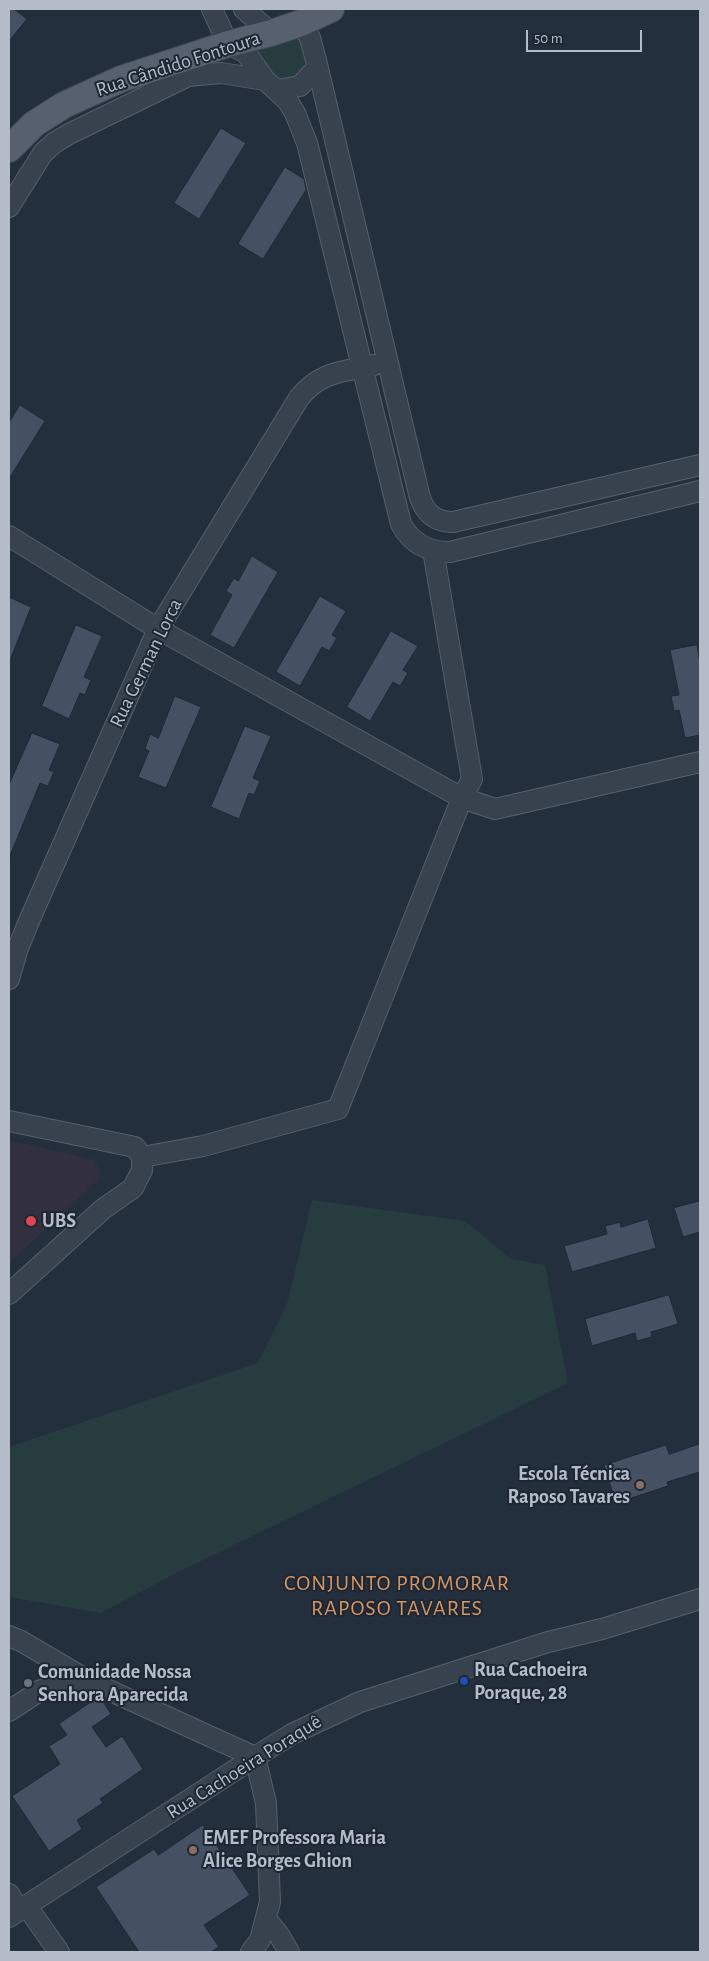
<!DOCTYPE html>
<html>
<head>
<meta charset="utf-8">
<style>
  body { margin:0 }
  #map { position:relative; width:709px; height:1961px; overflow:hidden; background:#242f3e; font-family:"Alegreya Sans",sans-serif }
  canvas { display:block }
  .frame { position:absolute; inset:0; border:10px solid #b4bcc9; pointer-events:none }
  .scale { position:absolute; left:526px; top:30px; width:116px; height:22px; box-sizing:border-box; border:2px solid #b4bcc9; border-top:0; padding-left:6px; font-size:15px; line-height:18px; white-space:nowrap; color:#b4bcc9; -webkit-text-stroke:4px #1d2633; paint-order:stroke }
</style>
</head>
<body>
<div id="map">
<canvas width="709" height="1961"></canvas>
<div class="frame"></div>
<div class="scale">50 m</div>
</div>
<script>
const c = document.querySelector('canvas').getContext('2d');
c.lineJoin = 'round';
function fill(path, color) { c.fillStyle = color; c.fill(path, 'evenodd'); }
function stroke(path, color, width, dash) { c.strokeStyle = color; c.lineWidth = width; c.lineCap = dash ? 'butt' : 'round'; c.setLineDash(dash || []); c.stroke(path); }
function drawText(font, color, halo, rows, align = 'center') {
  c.font = font + ' "Alegreya Sans",sans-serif'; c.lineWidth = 4; c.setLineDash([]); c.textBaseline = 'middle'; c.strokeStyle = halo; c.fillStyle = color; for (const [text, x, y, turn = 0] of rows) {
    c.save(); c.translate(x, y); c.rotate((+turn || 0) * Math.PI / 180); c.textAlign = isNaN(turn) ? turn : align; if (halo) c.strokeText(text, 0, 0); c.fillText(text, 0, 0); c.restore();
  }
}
const medical = new Path2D(`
  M 9,1140 L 94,1160 L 100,1172 L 99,1179 L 9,1263 Z`);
const green = new Path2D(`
  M 298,36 C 301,43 307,51 306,58 C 306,75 286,85 272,74 C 266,69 262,58 257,51 Z
  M 312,1200 L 465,1221 L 511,1259 L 545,1265 L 568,1383 L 174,1574 L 101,1613 L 9,1597 L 9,1447 L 258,1363 L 287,1304 Z`);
const building = new Path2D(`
  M 9,9 L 14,9 L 27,19 L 9,41 Z
  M 221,128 L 246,143 L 199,219 L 174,203 Z
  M 285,167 L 304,179 L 306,190 L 263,259 L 238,244 Z
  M 20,405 L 45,421 L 9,479 L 9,423 Z
  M 252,556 L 278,572 L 234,648 L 210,635 L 232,595 L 226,591 L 234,578 L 238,581 Z
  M 320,596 L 346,611 L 332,635 L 337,638 L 329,651 L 322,647 L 300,686 L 276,672 Z
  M 9,597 L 31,607 L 9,663 Z
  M 76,625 L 102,636 L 84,677 L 91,680 L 85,695 L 80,693 L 69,719 L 42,706 Z
  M 391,631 L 418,646 L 403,670 L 408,673 L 400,686 L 393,682 L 370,721 L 347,707 Z
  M 697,645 L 700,663 L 700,735 L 685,738 L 679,710 L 674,711 L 671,696 L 679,695 L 670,650 Z
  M 175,696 L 201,707 L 166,788 L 138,777 L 149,751 L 145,749 L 150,734 L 158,738 Z
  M 245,726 L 271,736 L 253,778 L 260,781 L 254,795 L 249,793 L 239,819 L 211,807 Z
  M 32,733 L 60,744 L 49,770 L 54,772 L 48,786 L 40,783 L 9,858 L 9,785 Z
  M 700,1201 L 700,1232 L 683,1237 L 674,1208 Z
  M 648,1219 L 656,1248 L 572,1272 L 564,1246 L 607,1234 L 605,1226 L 620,1222 L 621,1227 Z
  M 669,1295 L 678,1324 L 651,1332 L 652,1337 L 637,1341 L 635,1333 L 592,1346 L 585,1319 Z
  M 700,1444 L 700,1472 L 667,1482 L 668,1486 L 616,1503 L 604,1465 L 666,1445 L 669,1454 Z
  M 97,1698 L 102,1700 L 111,1714 L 92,1727 L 106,1747 L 122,1736 L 143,1769 L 100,1799 L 103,1803 L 77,1820 L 82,1829 L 49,1851 L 12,1796 L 60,1764 L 49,1746 L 67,1735 L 59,1724 Z
  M 203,1825 L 250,1895 L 204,1925 L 219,1947 L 211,1952 L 139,1952 L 96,1887 L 154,1849 L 158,1855 Z`);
const minor = new Path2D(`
  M 212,9 L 228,44 L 246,53 L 265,80 L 287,100 L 295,113 L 307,143 L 401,524 C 411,543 428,552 450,552 L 700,491
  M 244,9 L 271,33
  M 301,23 L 310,38 L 316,60 L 420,498 C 426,514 436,522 453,522 L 700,465
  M 278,90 L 300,86 L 317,68
  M 9,207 L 43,153 L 54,143 L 69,134 L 188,76 L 221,73 L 265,80
  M 9,536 L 158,629 L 462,798 L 495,809 L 700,762
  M 9,979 L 18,948 L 29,921 L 158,629 L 299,398 C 321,371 342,372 374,365
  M 9,1121 L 135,1147 L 142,1157 L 142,1170 L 133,1188 L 103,1209 L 9,1294
  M 142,1157 L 203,1146 L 338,1109 L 462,798 L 472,779 L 433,550
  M 9,1636 L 21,1641 L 89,1681
  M 9,1711 L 41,1690 L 89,1681 L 255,1757
  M 9,1894 L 19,1910
  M 26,1905 L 59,1952
  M 9,1917 L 255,1757 L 292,1734 L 360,1702 L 548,1642 L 602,1629 L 700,1599
  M 266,1919 L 279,1935 L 289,1952
  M 251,1952 L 260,1940 L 270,1902 L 266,1803 L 255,1757`);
const major = new Path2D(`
  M 9,149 L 34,124 L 64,105 L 121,79 L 228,44 L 271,33 L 301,23 L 331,9`);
const markers = [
  [31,1221,6,"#e0444e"],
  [640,1485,5,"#8d6e63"],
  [464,1681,5,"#1a4fb4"],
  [28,1683,5,"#6b7280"],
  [193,1850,5,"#8d6e63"]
];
const streetNames = [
  ["Rua Cândido Fontoura",178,64,-18],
  ["Rua German Lorca",146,663,-64],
  ["Rua Cachoeira Poraquê",244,1767,-32]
];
const poiNames = [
  ["UBS",42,1221],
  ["Escola Técnica",630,1474,"right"],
  ["Raposo Tavares",630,1497,"right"],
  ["Rua Cachoeira",474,1670],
  ["Poraque, 28",474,1693],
  ["Comunidade Nossa",38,1672],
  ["Senhora Aparecida",38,1695],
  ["EMEF Professora Maria",203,1838],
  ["Alice Borges Ghion",203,1861]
];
const quarterNames = [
  ["CONJUNTO PROMORAR",397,1583],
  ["RAPOSO TAVARES",397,1608]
];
fill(medical, '#32303f');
fill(green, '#263c3f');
fill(building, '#455162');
stroke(building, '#1f2835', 1);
stroke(minor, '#565f6c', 22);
stroke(major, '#414a57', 28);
stroke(minor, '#38414e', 20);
stroke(major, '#56606e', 26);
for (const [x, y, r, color] of markers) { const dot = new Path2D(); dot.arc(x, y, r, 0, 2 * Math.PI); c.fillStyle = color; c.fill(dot); stroke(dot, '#1d2633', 2); }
drawText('20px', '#b4bcc9', '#1d2633', streetNames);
drawText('bold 20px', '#b4bcc9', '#1d2633', poiNames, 'left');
c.letterSpacing = '1px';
drawText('22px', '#d59563', '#1d2633', quarterNames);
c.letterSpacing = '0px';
</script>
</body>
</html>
